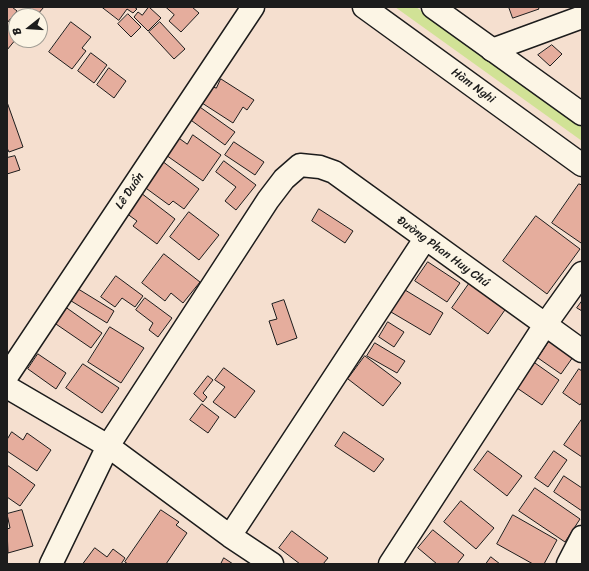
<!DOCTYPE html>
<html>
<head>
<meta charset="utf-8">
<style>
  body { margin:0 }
  #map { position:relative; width:589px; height:571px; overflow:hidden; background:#f5dfcf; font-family:Sriracha,sans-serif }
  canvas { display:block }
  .frame { position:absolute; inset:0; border:8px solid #1c1c1c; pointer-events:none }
  .north { position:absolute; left:8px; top:8px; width:40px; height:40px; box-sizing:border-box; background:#fcf5e5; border:1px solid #a29e95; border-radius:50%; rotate:253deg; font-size:11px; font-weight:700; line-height:16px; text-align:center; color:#1c1c1c }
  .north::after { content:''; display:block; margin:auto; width:14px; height:18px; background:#1c1c1c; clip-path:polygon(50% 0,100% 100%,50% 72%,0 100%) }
</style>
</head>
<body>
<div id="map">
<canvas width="589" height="571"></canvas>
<div class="frame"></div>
<div class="north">B</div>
</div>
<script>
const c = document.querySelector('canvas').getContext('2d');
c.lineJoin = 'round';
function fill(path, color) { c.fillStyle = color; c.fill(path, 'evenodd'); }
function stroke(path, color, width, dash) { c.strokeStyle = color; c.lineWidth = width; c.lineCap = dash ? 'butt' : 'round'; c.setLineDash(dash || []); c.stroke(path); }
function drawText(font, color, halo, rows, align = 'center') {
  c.font = font + ' Sriracha,sans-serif'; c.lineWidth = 3; c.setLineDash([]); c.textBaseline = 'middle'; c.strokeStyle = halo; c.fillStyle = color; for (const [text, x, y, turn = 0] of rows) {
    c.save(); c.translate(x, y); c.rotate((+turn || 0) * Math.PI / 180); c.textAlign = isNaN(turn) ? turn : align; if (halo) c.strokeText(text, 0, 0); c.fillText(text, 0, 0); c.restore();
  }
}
const green = new Path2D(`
  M 395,7 L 416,7 L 582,126 L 582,141 Z`);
const building = new Path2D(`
  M 7,7 L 12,7 L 17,11 L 7,23 Z
  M 29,7 L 44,7 L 37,15 Z
  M 102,7 L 134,7 L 137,9 L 133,13 L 127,9 L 119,20 Z
  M 149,7 L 161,18 L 148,31 L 134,17 L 138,12 L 142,15 Z
  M 166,7 L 192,7 L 199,13 L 181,32 L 169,21 L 174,15 Z
  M 509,7 L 538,7 L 539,9 L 513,18 Z
  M 128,14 L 141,27 L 131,37 L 118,24 Z
  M 15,20 L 16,39 L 7,50 L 7,29 Z
  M 71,22 L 91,37 L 82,48 L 86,51 L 72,69 L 49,52 Z
  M 160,22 L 185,49 L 174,59 L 149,32 Z
  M 552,45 L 562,54 L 550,66 L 538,55 Z
  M 91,53 L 107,65 L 94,83 L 78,71 Z
  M 109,68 L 126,81 L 114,98 L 97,85 Z
  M 221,79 L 254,100 L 247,110 L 243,107 L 233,123 L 202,103 L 213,87 L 216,88 Z
  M 7,102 L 23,147 L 9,152 L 7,148 Z
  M 197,105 L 235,132 L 225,145 L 188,118 Z
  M 193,135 L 221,155 L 203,181 L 163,153 L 176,136 L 187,144 Z
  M 234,142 L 264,162 L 255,175 L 225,155 Z
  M 15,156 L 20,170 L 7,174 L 7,158 Z
  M 162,161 L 199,189 L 184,209 L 173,201 L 169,205 L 143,186 Z
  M 224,161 L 256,185 L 236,210 L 225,201 L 236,187 L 216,172 Z
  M 579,184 L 582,185 L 582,241 L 581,243 L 552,223 Z
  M 141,193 L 175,219 L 157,244 L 133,226 L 137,221 L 126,213 Z
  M 319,209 L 353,231 L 345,243 L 312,221 Z
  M 189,212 L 219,235 L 199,260 L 170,237 Z
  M 536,216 L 580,249 L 547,294 L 503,261 Z
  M 164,254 L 200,282 L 183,303 L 171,293 L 165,301 L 142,283 Z
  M 428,262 L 460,283 L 447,302 L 415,281 Z
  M 116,276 L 143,296 L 135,307 L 122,298 L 115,307 L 101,297 Z
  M 471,281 L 507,307 L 488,334 L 452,308 Z
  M 75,287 L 114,311 L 107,323 L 68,299 Z
  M 405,290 L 443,313 L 430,335 L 391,312 Z
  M 145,298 L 172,318 L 158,337 L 149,330 L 153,323 L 136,310 Z
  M 284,300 L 297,338 L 277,345 L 269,321 L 277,319 L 272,304 Z
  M 582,301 L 582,311 L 577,308 Z
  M 64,306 L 102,333 L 91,348 L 53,322 Z
  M 388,322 L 404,332 L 394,347 L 379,337 Z
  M 110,327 L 144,348 L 121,383 L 88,362 Z
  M 550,340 L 573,357 L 561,374 L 538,358 Z
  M 375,343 L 405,361 L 397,373 L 367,356 Z
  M 38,354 L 66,373 L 56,389 L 28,369 Z
  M 365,356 L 401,383 L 383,406 L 348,379 Z
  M 535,363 L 559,380 L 542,405 L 517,388 Z
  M 83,364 L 119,388 L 102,413 L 66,388 Z
  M 224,368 L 255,391 L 235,418 L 213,402 L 225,387 L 215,380 Z
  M 579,369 L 582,371 L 582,402 L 580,405 L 563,393 Z
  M 208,376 L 213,380 L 203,393 L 207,397 L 203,402 L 194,394 Z
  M 202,404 L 219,417 L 208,433 L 190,420 Z
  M 582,419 L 582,457 L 564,445 Z
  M 12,432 L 23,440 L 27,433 L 51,450 L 37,471 L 7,451 L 7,440 Z
  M 344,432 L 384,459 L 374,472 L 335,446 Z
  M 488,451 L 522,476 L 507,496 L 474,470 Z
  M 554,451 L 567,460 L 548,487 L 535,478 Z
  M 7,465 L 35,485 L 20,506 L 7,497 Z
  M 564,476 L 582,488 L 582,511 L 554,492 Z
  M 535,488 L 580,519 L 565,542 L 519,511 Z
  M 461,501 L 494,528 L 476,549 L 444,522 Z
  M 22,510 L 33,546 L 8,553 L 7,529 L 10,528 L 7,514 Z
  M 161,510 L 179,522 L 176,525 L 187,533 L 166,564 L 128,564 L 125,562 Z
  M 513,515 L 557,540 L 544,564 L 533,564 L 497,544 Z
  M 433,530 L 464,555 L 457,564 L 437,564 L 418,548 Z
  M 292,531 L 328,558 L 323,564 L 300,564 L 279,548 Z
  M 95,548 L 107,557 L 113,549 L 125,558 L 121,564 L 83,564 Z
  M 491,557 L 500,564 L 486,564 Z
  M 224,558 L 233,564 L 221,564 Z`);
const minor = new Path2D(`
  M 492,50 L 582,17
  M 7,387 L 108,446 L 230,536 L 272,564
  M 230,536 L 425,239
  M 51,564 L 108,446 L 268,200 L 284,179 L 300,165 L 320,167 L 334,172 L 582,351
  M 390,564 L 545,325 L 582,273
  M 568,564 L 582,537`);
const major = new Path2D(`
  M 364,7 L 582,165
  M 433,7 L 582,114
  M 7,376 L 253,7`);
const streetNames = [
  ["Hàm Nghi",473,86,36],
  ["Lê Duẩn",130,191,-56],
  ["Đường Phan Huy Chú",443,252,36]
];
fill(green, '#d1e296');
fill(building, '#e5ad9d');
stroke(building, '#1c1c1c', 1);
stroke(minor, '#1c1c1c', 25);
stroke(major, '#1c1c1c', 25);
stroke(minor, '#fcf5e5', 22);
stroke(major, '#fcf5e5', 22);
drawText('12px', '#1c1c1c', '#fcf5e5', streetNames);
</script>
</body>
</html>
